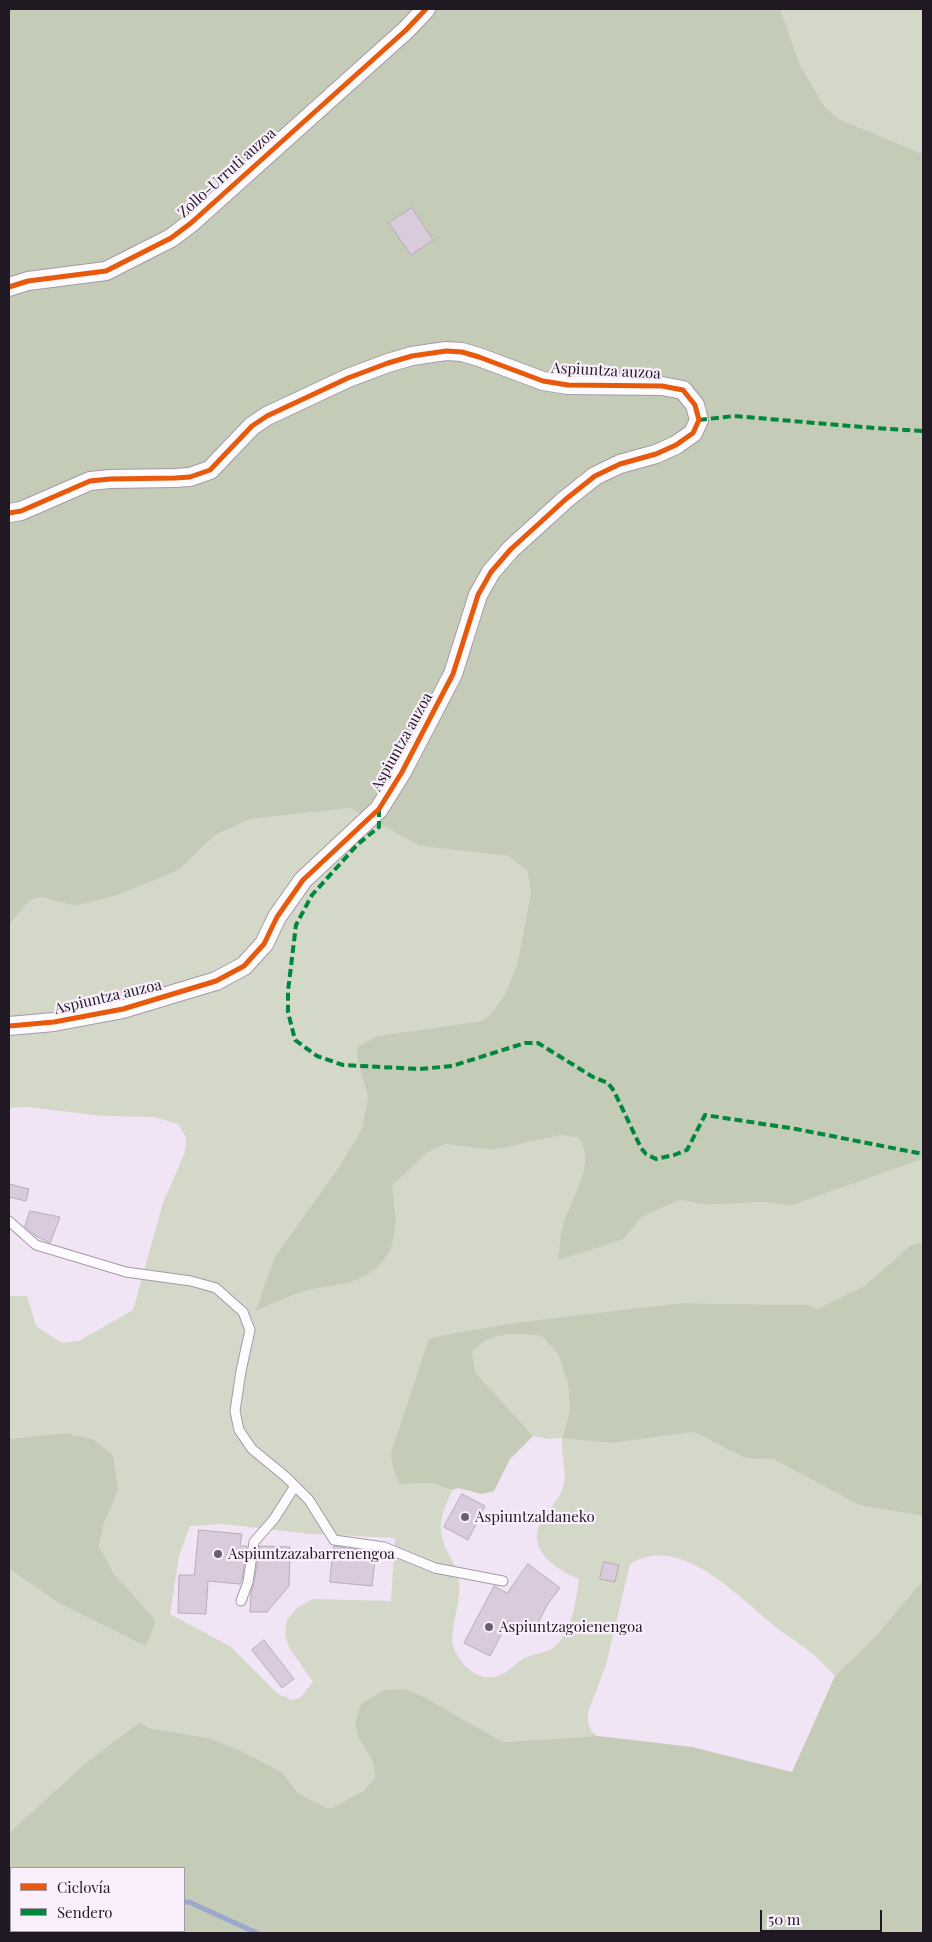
<!DOCTYPE html>
<html>
<head>
<meta charset="utf-8">
<style>
	body { margin:0 }
	#map { position:relative; width:932px; height:1942px; overflow:hidden; background:#f1e4f5; font-family:"Playfair Display",serif }
	canvas { display:block }
	.frame { position:absolute; inset:0; border:10px solid #201823; pointer-events:none }
	.legend { position:absolute; left:10px; top:1867px; width:175px; height:65px; box-sizing:border-box; background:#faf0fd; border:1px solid #a39aa6; margin:0; padding:6px 9px; list-style:none; font-size:15px; color:#201823 }
	.legend li { display:flex; align-items:center; gap:10px; height:25px }
	.legend b { width:25px; border:1px solid #a39aa6 }
	.scale { position:absolute; left:760px; top:1910px; width:122px; height:22px; box-sizing:border-box; border:2px solid #201823; border-top:0; padding-left:6px; font-size:15px; line-height:18px; white-space:nowrap; color:#201823; -webkit-text-stroke:4px #faf0fd; paint-order:stroke }
</style>
</head>
<body>
<div id="map">
<canvas width="932" height="1942"></canvas>
<div class="frame"></div>
<ul class="legend">
<li><b style="height:6px;background:#e8590c"></b>Ciclovía</li>
<li><b style="height:6px;background:#00873e"></b>Sendero</li>
</ul>
<div class="scale">50 m</div>
</div>
<script>
const g = document.querySelector('canvas').getContext('2d');
g.lineJoin = 'round';
function fill(path, color) {
  g.fillStyle = color;
  g.fill(path, 'evenodd');
}
function trace(path, color, width, dash) {
  g.strokeStyle = color;
  g.lineWidth = width;
  g.lineCap = dash ? 'butt' : 'round';
  g.setLineDash(dash || []);
  g.stroke(path);
}
function drawText(font, color, halo, rows, align = 'center') {
  g.font = font + ' "Playfair Display",serif';
  g.lineWidth = 4.5;
  g.setLineDash([]);
  g.textBaseline = 'middle';
  g.strokeStyle = halo;
  g.fillStyle = color;
  for (const [text, x, y, turn = 0] of rows) {
    g.save();
    g.translate(x, y);
    g.rotate((+turn || 0) * Math.PI / 180);
    g.textAlign = isNaN(turn) ? turn : align;
    if (halo) g.strokeText(text, 0, 0);
    g.fillText(text, 0, 0);
    g.restore();
  }
}
const green = new Path2D(`
	M783,9H923V154L839,119L825,107L801,67L781,12Z
	M350,808L420,846L508,856L527,870L531,892L517,965L504,996L491,1014L481,1021L377,1036L357,1059L368,1097L362,1128L341,1164L274,1258L257,1311L303,1292L356,1280L396,1211L392,1186L427,1153L445,1144L494,1150L561,1135L579,1138C595,1161 572,1202 563,1227L624,1239L642,1217L680,1200L707,1205L764,1202L790,1206L923,1159V1242L911,1245L864,1286L817,1309L806,1305L682,1303L429,1338L400,1484L432,1483L452,1490C441,1516 435,1528 449,1555C453,1563 458,1571 459,1580C462,1600 452,1621 452,1641C455,1660 477,1684 498,1676C508,1673 515,1664 523,1659C536,1652 551,1654 560,1641C573,1624 576,1600 579,1579C557,1570 527,1551 540,1523C546,1511 559,1501 563,1488C568,1472 560,1454 562,1438L550,1439L533,1436L475,1372L472,1351C497,1330 512,1334 542,1336L558,1354L568,1384L570,1409L562,1437L612,1443L694,1432L746,1457L773,1459L859,1505L923,1516V1580L874,1638L835,1676C828,1669 821,1661 814,1655C800,1643 784,1634 771,1623C736,1594 679,1533 630,1564L606,1665L588,1712V1723L591,1731L597,1736L503,1742L424,1697L358,1737L373,1761L375,1778L363,1791L330,1809L298,1793L282,1772L239,1750L209,1738L148,1728L81,1767L9,1833V1569L59,1603L146,1645L156,1621C140,1604 105,1569 100,1548C96,1534 113,1503 118,1490L93,1439L65,1433L9,1439V1296H27L36,1326L62,1343L79,1341L133,1310L163,1203L185,1152L186,1137L178,1124L154,1117L103,1116L28,1107L9,1108V925L30,900L42,897L74,906L179,870L214,836L250,819ZM223,1524L311,1534L395,1538L391,1601L313,1599L297,1608L287,1620L285,1636L290,1649L313,1682L300,1698L292,1700L278,1694L231,1647L170,1614L179,1556L190,1526Z`);
const forest = new Path2D(`
	M9,9H783L781,12L801,67L825,107L839,119L923,154V1159L790,1206L764,1202L707,1205L680,1200L642,1217L624,1239L558,1260C560,1249 560,1236 563,1225C571,1199 596,1164 579,1138L561,1135L494,1150L445,1144L427,1153L392,1186C399,1225 399,1263 356,1280C339,1286 320,1287 303,1292C287,1297 272,1305 256,1311L274,1258L341,1164L362,1128L368,1097L357,1059L358,1047L377,1036L481,1021L491,1014L504,996L517,965L531,892L527,870L508,856L420,846L350,808L250,819L214,836L179,870L117,895L74,906L42,897L30,900L9,925Z
	M923,1242V1516L859,1505L773,1459L746,1458L694,1432L612,1443L562,1438L570,1409L568,1384L558,1354L542,1336C513,1334 496,1330 472,1351L475,1372L533,1436L510,1459L494,1491L482,1494L458,1488L452,1490L432,1483L400,1484L393,1468L391,1453L429,1338L514,1323L682,1303L807,1305L817,1309L864,1286L911,1245Z
	M65,1433L93,1439L113,1456L118,1490L103,1526L99,1547L114,1574L156,1621L146,1646L59,1603L9,1569V1439Z
	M923,1580V1933H22L16,1931H184V1868H11V1929L9,1928V1833L81,1767L140,1722L148,1728L209,1738L239,1750L282,1772L298,1793L330,1809L363,1791L375,1778L373,1761L358,1737L355,1723L361,1704L385,1690L406,1689L424,1697L503,1742L598,1736L692,1747L792,1772L835,1676L874,1638Z`);
const stream = new Path2D(`
	M9,1892L11,1893
	M184,1902H189L257,1933`);
const building = new Path2D(`
	M412,208L433,240L411,255L389,223Z
	M9,1184L29,1189L26,1201L9,1197Z
	M30,1211L60,1217L50,1243L36,1236L25,1227Z
	M462,1494L485,1506L468,1540L444,1527Z
	M199,1530L242,1534L240,1546H247L242,1580L240,1584L208,1581L206,1614L178,1613L179,1575H194Z
	M260,1546L290,1547L289,1586L267,1612H250L251,1593L254,1583Z
	M334,1546L376,1552L372,1586L330,1582Z
	M604,1562L619,1565L615,1582L600,1579Z
	M528,1564L560,1588L547,1605L533,1633L509,1620L490,1656L464,1643L494,1586L507,1593Z
	M264,1640L294,1679L282,1688L252,1650Z`);
const lane = new Path2D(`
	M9,1221L36,1245L126,1272L191,1281L216,1288L243,1312L250,1330L241,1371L235,1411L239,1430L252,1449L286,1477L309,1500L334,1540L384,1547L435,1568L503,1581
	M241,1601L248,1582L254,1542L274,1519L295,1486`);
const street = new Path2D(`
	M9,287L28,281L106,271L171,238L191,223L406,30L426,9
	M9,513L21,511L90,481L110,479L175,478L190,477L210,470L252,426L267,416L348,378L388,363L412,356L446,351L462,352L479,357L543,381L568,385L662,386L683,390L695,405L699,420L693,433L676,445L656,454L620,464L595,476L566,499L511,549L491,572L478,595L453,674L402,772L379,809L303,880L277,917L264,944L244,966L216,981L123,1009L54,1022L9,1026`);
const quiet = new Path2D(`
	M699,420L734,416L874,428L923,431
	M379,809V827L358,844L312,895L296,925L288,991V1012L295,1040L317,1056L343,1065L420,1069L452,1066L525,1043H538L593,1077L608,1083L614,1091L641,1148L646,1154L656,1159L674,1155L687,1150L705,1115L796,1129L923,1154
	M9,1924L11,1925
	M27,1931L33,1933`);
const cycleway = new Path2D(`
	M9,287L28,281L106,271L171,238L191,223L406,30L426,9
	M9,513L21,511L90,481L110,479L175,478L190,477L210,470L252,426L267,416L348,378L388,363L412,356L446,351L462,352L479,357L543,381L568,385L662,386L683,390L695,405L699,420L693,433L676,445L656,454L620,464L595,476L566,499L511,549L491,572L478,595L453,674L402,772L379,809L303,880L277,917L264,944L244,966L216,981L123,1009L54,1022L9,1026`);
const markers = [
	[465,1517,5,"#695f6c"],
	[218,1554,5,"#695f6c"],
	[489,1627,5,"#695f6c"]
];
const streetNames = [
	["Zollo-Urruti auzoa",227,173,-42],
	["Aspiuntza auzoa",606,371,3],
	["Aspiuntza auzoa",402,742,-61],
	["Aspiuntza auzoa",108,997,-13]
];
const poiNames = [
	["Aspiuntzaldaneko",475,1517],
	["Aspiuntzazabarrenengoa",228,1554],
	["Aspiuntzagoienengoa",499,1627]
];
fill(green, '#d3d8c8');
fill(forest, '#c4cbb6');
trace(stream, '#9ca8cd', 5);
fill(building, '#d9cbdb');
trace(building, '#b7acb9', 1);
trace(lane, '#a49aa7', 11);
trace(street, '#a49aa7', 20);
trace(lane, '#fdfbfe', 9);
trace(street, '#fdfbfe', 18);
trace(quiet, '#00873e', 4, [8, 4]);
trace(cycleway, '#e8590c', 5);
for (const [x, y, r, color] of markers) {
  const dot = new Path2D();
  dot.arc(x, y, r, 0, 2 * Math.PI);
  g.fillStyle = color;
  g.fill(dot);
  trace(dot, '#faf0fd', 2);
}
drawText('15px', '#201823', '#faf0fd', streetNames);
drawText('15px', '#201823', '#faf0fd', poiNames, 'left');
</script>
</body>
</html>
